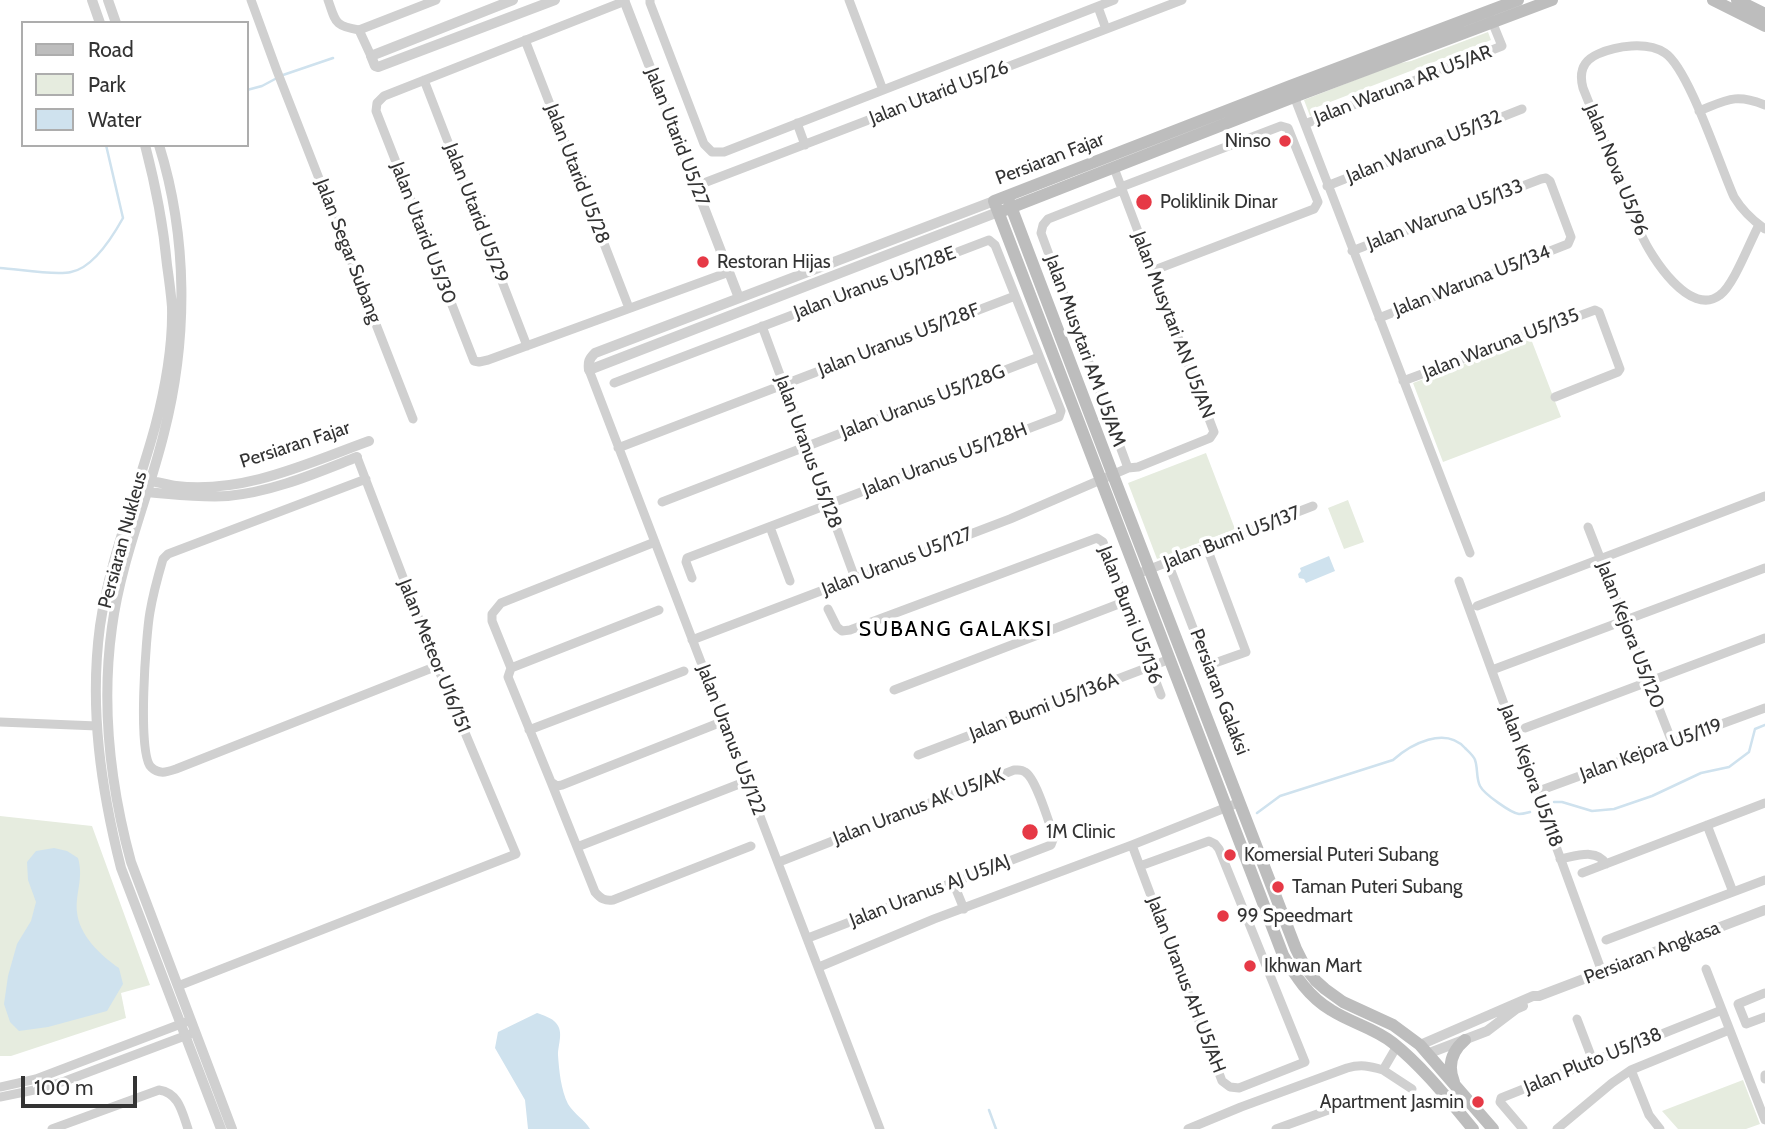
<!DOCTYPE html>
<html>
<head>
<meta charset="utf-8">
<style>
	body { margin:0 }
	#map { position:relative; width:1765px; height:1129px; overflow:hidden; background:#fff; font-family:Cabin,sans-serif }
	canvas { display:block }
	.legend { position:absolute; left:21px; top:21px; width:228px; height:126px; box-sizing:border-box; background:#fff; border:2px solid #adadad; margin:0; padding:9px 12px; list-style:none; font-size:21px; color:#333 }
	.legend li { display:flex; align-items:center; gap:14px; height:35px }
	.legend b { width:35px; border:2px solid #adadad }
	.scale { position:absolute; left:21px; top:1076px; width:116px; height:32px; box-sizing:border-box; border:4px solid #333; border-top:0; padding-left:9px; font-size:21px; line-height:24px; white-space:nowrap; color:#333; -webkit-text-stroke:5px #fff; paint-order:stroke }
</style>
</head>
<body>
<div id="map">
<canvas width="1765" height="1129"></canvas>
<ul class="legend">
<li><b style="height:9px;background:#bdbdbd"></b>Road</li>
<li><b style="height:19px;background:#e6ecdf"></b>Park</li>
<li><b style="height:19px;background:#cfe2ee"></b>Water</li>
</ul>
<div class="scale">100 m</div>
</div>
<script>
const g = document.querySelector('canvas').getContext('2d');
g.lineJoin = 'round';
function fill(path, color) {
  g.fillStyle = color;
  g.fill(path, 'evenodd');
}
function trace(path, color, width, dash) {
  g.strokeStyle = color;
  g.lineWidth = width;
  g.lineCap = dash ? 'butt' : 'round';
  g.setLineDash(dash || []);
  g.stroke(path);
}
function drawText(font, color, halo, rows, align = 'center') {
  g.font = font + ' Cabin,sans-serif';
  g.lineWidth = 7;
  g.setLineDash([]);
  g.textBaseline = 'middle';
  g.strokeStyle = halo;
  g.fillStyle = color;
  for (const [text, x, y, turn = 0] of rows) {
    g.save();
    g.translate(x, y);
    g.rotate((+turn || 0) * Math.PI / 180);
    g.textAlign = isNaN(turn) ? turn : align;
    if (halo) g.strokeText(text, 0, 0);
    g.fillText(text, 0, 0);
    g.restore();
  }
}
const green = new Path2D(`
	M1488,32L1491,40L1312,109L1313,115L1310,116L1304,100L1396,64L1411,61Z
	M1531,339L1561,417L1443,462L1413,383Z
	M1206,453L1235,529L1157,559L1128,483Z
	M1348,500L1364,542L1344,549L1328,508Z
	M0,816L92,826L150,985L121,993L126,1018L11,1056H0Z
	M1743,1080L1760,1124L1746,1129H1678L1662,1111Z`);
const water = new Path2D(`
	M1329,556L1335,571L1306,583L1304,579L1299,578L1298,574L1301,571L1300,568Z
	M54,848L67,851L78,858C84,879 75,893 77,912C79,935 101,956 119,968L123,984L107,1011L48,1027L19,1031L10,1022L4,1004L8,976L17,944L31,921L36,902L28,880L27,862L36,851Z
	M537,1013C543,1015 552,1018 556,1023C564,1032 558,1044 558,1055C559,1070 561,1090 568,1104C574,1114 585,1120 590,1129H528L525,1100L495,1048L498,1032Z`);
const stream = new Path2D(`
	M283,75L333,58
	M247,90L262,86L277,78
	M0,268C18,269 55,276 71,272C93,268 113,236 123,218L106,145
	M1554,802H1562L1592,811L1614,809L1652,796L1701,773L1729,767L1749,752L1755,729L1765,725
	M1257,813L1280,796L1393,760C1411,744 1445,726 1465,748C1468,751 1474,756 1475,760C1478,768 1476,778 1480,786C1484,794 1511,813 1519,814C1523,814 1526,813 1530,812
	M989,1110L996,1129`);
const minor = new Path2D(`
	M251,0L277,71L413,419
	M328,0C336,22 334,26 359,30
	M650,0V3L704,144L712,152H724L1114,0
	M849,0L883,90
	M625,1L384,96L377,103L376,111L474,361L479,362L488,360L729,272
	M1098,7L1106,29
	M525,40L629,308
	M371,56L359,30L436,0
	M424,80L527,346
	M1292,91L1470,553
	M1699,111C1727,100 1735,93 1765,105
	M797,123L805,145
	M1305,124L1502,46L1491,19
	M1114,168L1214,432L1210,438L1138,467L1128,468
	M696,186L1182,0
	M1327,186L1522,109
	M1121,187L1281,126L1288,128L1318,202L1314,209L1152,271
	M1759,225C1750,241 1734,285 1720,295C1690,318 1651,257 1641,234C1630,211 1622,187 1613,163C1603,138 1593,113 1583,88C1579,73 1582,61 1598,54C1616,46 1647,41 1665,53C1689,69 1720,166 1734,197C1742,210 1752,220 1765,229
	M1352,251L1541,179L1546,178L1550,181L1571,237L1568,244L1379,318
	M762,326L855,578
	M589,370L880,1129
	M1403,381L1595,310L1599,312L1620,369L1618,372L1555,397
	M614,383L989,240L995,245L1061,411L1059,417L687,558L686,562L692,578
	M618,448L1015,296
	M366,479L168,554L163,559C158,576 153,594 150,612C146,634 137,754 151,767C159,775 167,772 176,769L437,666
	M662,502L1039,357
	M770,527L790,581
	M1588,527L1672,742
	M655,542L501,603L492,614V621L511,668L508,677L551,782L557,786L562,785L724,721
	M1168,563L1207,664H1212L1246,652L1207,548
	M1137,574L1313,506
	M1459,581L1602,972
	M1477,606L1765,496
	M828,609L837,627L842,631L850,630L1097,538L1103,542L1161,695
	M692,640L1010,519L1128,468L1041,233L1043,225L1048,219L1122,190
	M511,668L659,610
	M1492,670L1765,568
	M894,690L1124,602
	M0,722L97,726
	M1525,728L1765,638
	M529,730L684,671
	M918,755L1170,659
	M551,782L595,892C601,899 605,901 613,900L751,846
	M1536,792L1765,708
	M1707,825L1733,892
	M1132,845C1161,924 1192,1002 1222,1081L1230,1087L1239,1088L1305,1062L1219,849L1215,844L1209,841L1140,866
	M577,847L747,781
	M1560,859C1576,856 1597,848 1606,864
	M779,862L1014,770C1019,770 1021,769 1025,772C1036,778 1049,823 1054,837L1051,845L808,938
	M1582,873L1765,803
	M953,882L964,909
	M1606,940L1765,880
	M819,967L934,919L1132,845L1240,802
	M1706,969L1765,1120
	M178,986L516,854L437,666L357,457
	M1765,993L1738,1004L1746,1024L1765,1017
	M1577,1019L1593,1061
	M1383,1070L1412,1089
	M1631,1070L1649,1115L1660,1129
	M1765,1075V1079
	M0,1087L36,1079L186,1022
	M0,1097L39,1089L65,1081L190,1034
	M52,1129L159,1090C179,1093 182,1112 188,1129
	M1188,1129L1241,1107L1347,1068C1361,1064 1369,1066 1383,1070L1397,1046
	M1276,1129L1356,1100
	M1523,1129L1500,1102L1501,1098L1722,1010
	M1557,1129L1612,1083L1631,1070L1729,1030`);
const tertiary = new Path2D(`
	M92,0L100,23
	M108,0L116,23
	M513,0L371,56L375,66L378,67L555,0
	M624,0L739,298
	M145,145C156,187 163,222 167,265C169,279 171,293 172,307C173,347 165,389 155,427C137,493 110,558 100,626C89,708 101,789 121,868L221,1129
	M159,145C188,238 188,339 164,433C148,498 121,560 112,627C101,706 110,785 131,862L232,1129
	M994,201L595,353C589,359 588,362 589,370L998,212
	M150,481C159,482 168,485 176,486C244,494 308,463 369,441
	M146,492C173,494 201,498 228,496C273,492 316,473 357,457
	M1420,1045L1533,996H1539L1765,910
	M1427,1054L1487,1031L1516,1009L1523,1006`);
const secondary = new Path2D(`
	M1713,0L1765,26
	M1737,0L1765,14
	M1007,196L1113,475L1296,949L1305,967L1316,981L1325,989L1343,1002L1393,1025L1420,1045L1493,1129
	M1005,210L1294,97L1552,0
	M1454,1082C1447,1065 1452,1051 1465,1040
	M1473,1129C1448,1099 1423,1067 1393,1043C1375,1028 1351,1023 1331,1010C1309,997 1296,977 1283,955L994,201L1290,86L1518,0`);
const markers = [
	[1285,141,7,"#e63946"],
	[1144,202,9,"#e63946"],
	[703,262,7,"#e63946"],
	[1030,832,9,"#e63946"],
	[1230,855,7,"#e63946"],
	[1278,887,7,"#e63946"],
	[1223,916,7,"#e63946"],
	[1250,966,7,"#e63946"],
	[1478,1102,7,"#e63946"]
];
const streetNames = [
	["Jalan Waruna AR U5/AR",1403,85,-21],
	["Jalan Utarid U5/26",939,93,-21],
	["Jalan Utarid U5/27",677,137,69],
	["Jalan Waruna U5/132",1424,147,-22],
	["Persiaran Fajar",1050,159,-21],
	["Jalan Nova U5/96",1616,170,68],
	["Jalan Utarid U5/28",577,174,69],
	["Jalan Utarid U5/29",476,213,69],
	["Jalan Waruna U5/133",1445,215,-21],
	["Jalan Utarid U5/30",423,233,69],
	["Jalan Segar Subang",348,251,69],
	["Jalan Waruna U5/134",1472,281,-21],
	["Jalan Uranus U5/128E",875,283,-21],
	["Jalan Musytari AN U5/AN",1173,325,69],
	["Jalan Uranus U5/128F",899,340,-21],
	["Jalan Waruna U5/135",1501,344,-21],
	["Jalan Musytari AM U5/AM",1085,351,70],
	["Jalan Uranus U5/128G",923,402,-21],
	["Persiaran Fajar",295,445,-18],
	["Jalan Uranus U5/128",808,452,70],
	["Jalan Uranus U5/128H",945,460,-21],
	["Jalan Bumi U5/137",1232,538,-21],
	["Persiaran Nukleus",123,540,-75],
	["Jalan Uranus U5/127",897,562,-21],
	["Jalan Bumi U5/136",1130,615,69],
	["Jalan Kejora U5/120",1630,635,69],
	["Jalan Meteor U16/151",434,656,68],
	["Persiaran Galaksi",1219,692,69],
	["Jalan Bumi U5/136A",1044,707,-21],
	["Jalan Uranus U5/122",731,740,69],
	["Jalan Kejora U5/119",1651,750,-20],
	["Jalan Kejora U5/118",1531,776,70],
	["Jalan Uranus AK U5/AK",919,807,-21],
	["Jalan Uranus AJ U5/AJ",930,891,-21],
	["Persiaran Angkasa",1652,953,-21],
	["Jalan Uranus AH U5/AH",1186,985,69],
	["Jalan Pluto U5/138",1593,1061,-22]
];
const poiNames = [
	["Ninso",1271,141,"right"],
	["Poliklinik Dinar",1160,202],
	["Restoran Hijas",717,262],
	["1M Clinic",1046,832],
	["Komersial Puteri Subang",1244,855],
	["Taman Puteri Subang",1292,887],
	["99 Speedmart",1237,916],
	["Ikhwan Mart",1264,966],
	["Apartment Jasmin",1464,1102,"right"]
];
const neighbourhoodNames = [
	["SUBANG GALAKSI",956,630]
];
fill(green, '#e6ecdf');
fill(water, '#cfe2ee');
trace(stream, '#cfe2ee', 2.5);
trace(minor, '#d0d0d0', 9);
trace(tertiary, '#d0d0d0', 10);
trace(secondary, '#bdbdbd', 12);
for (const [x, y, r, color] of markers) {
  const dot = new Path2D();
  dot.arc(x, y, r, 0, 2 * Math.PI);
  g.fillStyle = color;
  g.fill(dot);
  trace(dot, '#fff', 2.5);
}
drawText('19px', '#333', '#fff', streetNames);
drawText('19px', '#333', '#fff', poiNames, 'left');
g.letterSpacing = '2px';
drawText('21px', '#000', '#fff', neighbourhoodNames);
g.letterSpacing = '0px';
</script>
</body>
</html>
